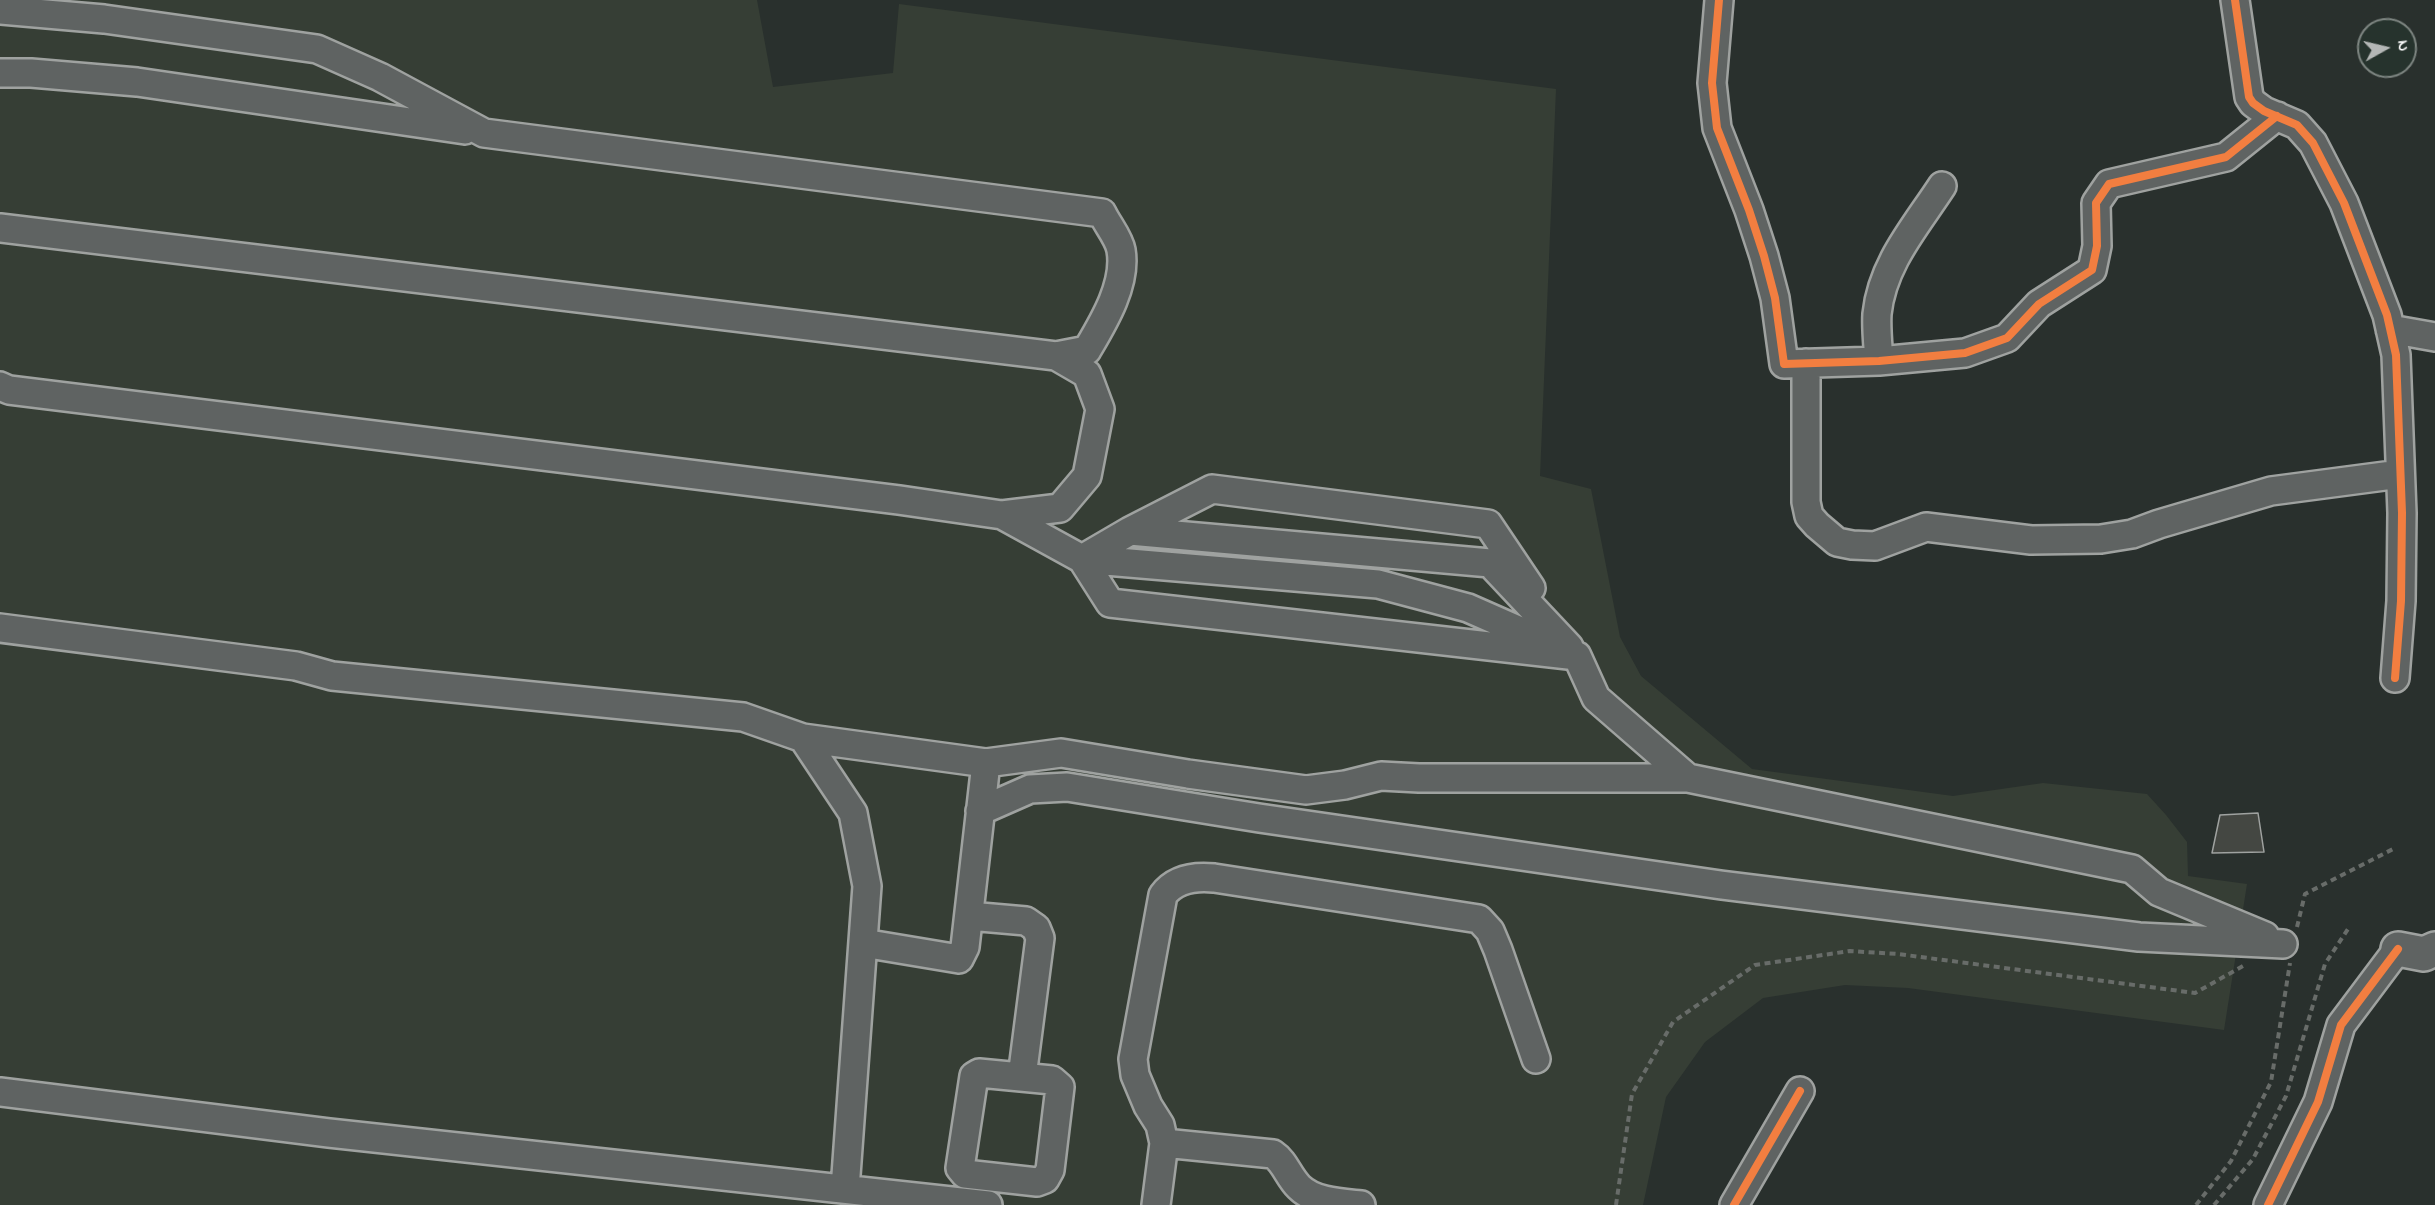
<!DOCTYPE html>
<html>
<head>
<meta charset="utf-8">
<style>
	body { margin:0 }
	#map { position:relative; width:2435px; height:1205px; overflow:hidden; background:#29302d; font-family:"Indie Flower",sans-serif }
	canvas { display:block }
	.north { position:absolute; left:2357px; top:18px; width:60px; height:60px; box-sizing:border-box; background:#26332d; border:2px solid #7d8581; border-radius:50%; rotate:82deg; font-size:16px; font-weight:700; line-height:24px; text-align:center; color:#fff }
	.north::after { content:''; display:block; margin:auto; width:21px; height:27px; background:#b4b7b6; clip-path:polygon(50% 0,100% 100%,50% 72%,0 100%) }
</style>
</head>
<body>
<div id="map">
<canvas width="2435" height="1205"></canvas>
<div class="north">N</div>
</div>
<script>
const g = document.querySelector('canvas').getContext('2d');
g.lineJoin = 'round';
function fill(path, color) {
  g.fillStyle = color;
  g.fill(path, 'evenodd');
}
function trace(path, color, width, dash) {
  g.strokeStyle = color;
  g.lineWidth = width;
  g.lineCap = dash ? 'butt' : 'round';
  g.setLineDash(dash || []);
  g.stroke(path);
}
const built = new Path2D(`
	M0,0H757L773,87L893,73L899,4L1556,89L1540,476L1591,489L1620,637L1641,676L1752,769L1953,796L2043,783L2147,794L2166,815L2187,842L2188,876L2247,884L2224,1030L1908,988L1845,985L1763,998L1705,1042L1666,1097L1643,1205H0Z`);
const building = new Path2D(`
	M2258,813L2264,852L2212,853L2220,815Z`);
const path = new Path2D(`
	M2297,927L2305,894L2395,848
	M1616,1205L1632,1094L1673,1022L1755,965L1850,951L1898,954L2195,993L2243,966
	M2196,1205L2231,1161L2271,1082L2290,963
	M2214,1205L2253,1159L2286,1096L2325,964L2348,929`);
const minor = new Path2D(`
	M1719,0L1712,83L1717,128L1749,210L1764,256L1775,298L1784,364L1879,361L1965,353L2007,338L2039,304L2092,270L2097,246L2096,203L2109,184L2226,157L2277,116
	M2235,0L2249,97L2253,103L2264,111L2297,125L2313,143L2344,203L2387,315L2396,355L2402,513L2401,601L2395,678
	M0,10L104,19L317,49L380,77L484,133L1102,213C1107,224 1119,238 1121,250C1127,284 1103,323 1087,350L1056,356L0,228
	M0,73H31L137,82L465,130
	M2390,329L2435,337
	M1879,361C1878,345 1876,329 1877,314C1882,264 1916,226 1942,186
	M1806,363V502L1809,516L1817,525L1837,542L1852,545L1875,546L1926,527L2031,540L2101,539L2132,534L2159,524L2271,491L2400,474
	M0,386L9,390L899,500L1002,515L1082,559L1378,584L1468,608L1577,656
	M1002,515L1060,508L1087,476L1100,409L1087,374L1056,356
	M1130,531L1212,489L1488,524L1531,588
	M1082,559L1110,603L1577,656L1596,698L1688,778L2132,869L2159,892L2265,936
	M1082,559L1130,531L1490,563L1569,647
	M0,628L296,666L332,676L743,717L803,738L853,813L867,886L845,1189
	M803,738L986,763L1061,753L1188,774L1306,790L1345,785L1381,776L1419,778H1688
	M980,811L1030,789L1067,787L1259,818L1721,885L2139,937L2283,944
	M969,916L1026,921L1036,928L1040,938L1022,1077
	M863,943L959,959L965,947L986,763
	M979,1073L1052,1080L1060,1087L1050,1170L1045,1179L1037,1182L965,1174L960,1168L974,1076Z
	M0,1092L329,1133L988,1205
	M1164,1143L1273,1154C1285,1162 1288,1176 1299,1187C1314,1202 1341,1203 1361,1205
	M1156,1205L1164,1143L1160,1125L1148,1106L1135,1075L1133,1059L1163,895C1175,879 1194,876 1214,878L1479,919L1490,931L1498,950L1536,1059
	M1734,1205L1800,1091
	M2268,1205L2318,1102L2341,1025L2398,949`);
const highway = new Path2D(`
	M2398,949L2424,954L2435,949`);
const cycleway = new Path2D(`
	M1719,0L1712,83L1717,128L1749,210L1764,256L1775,298L1784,364L1879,361L1965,353L2007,338L2039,304L2092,270L2097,246L2096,203L2109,184L2226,157L2277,116
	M2235,0L2249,97L2253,103L2264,111L2297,125L2313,143L2344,203L2387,315L2396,355L2402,513L2401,601L2395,678
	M1734,1205L1800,1091
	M2268,1205L2318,1102L2341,1025L2398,949`);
fill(built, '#363e35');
fill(building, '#444742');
trace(building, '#9fa2a0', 1.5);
trace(minor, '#9fa2a0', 32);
trace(highway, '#9fa2a0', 38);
trace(path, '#686c69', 4, [6, 4.5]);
trace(minor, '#5f6362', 27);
trace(highway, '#5f6362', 33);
trace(cycleway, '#f27e40', 8);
</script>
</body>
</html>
